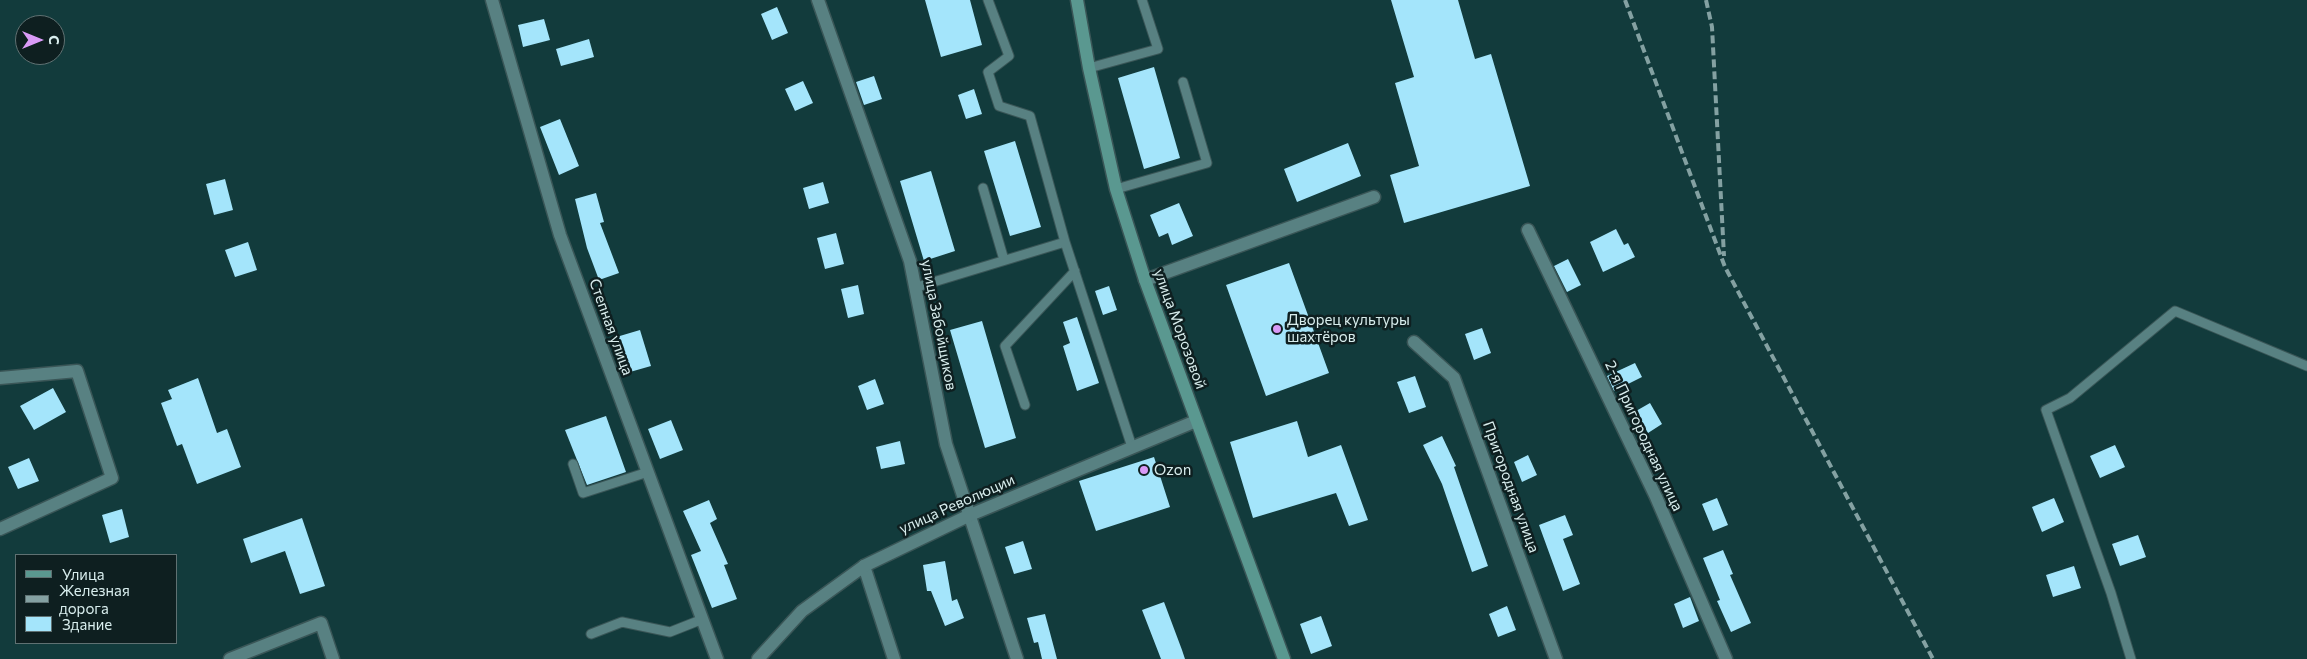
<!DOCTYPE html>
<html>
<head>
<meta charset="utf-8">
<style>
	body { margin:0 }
	#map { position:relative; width:2307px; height:659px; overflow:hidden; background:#123b3c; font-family:Commissioner,sans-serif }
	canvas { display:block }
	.legend { position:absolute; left:15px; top:554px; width:162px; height:90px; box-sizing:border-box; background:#0e1f20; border:1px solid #5f7172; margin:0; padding:6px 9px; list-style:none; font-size:15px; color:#d8eded }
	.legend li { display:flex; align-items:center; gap:10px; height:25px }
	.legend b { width:25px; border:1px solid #5f7172 }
	.north { position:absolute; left:15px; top:15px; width:50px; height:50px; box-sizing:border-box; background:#0e1f20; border:1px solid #5f7172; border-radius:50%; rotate:90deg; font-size:14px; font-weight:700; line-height:20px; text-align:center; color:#d8eded }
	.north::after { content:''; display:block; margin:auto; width:18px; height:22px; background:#d99af7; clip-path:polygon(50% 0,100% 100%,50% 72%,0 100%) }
</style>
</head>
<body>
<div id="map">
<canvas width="2307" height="659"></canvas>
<ul class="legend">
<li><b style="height:6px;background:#5a9890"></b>Улица</li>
<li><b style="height:6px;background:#84a1a2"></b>Железная дорога</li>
<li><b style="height:14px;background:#a4e5fb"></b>Здание</li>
</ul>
<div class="north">С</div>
</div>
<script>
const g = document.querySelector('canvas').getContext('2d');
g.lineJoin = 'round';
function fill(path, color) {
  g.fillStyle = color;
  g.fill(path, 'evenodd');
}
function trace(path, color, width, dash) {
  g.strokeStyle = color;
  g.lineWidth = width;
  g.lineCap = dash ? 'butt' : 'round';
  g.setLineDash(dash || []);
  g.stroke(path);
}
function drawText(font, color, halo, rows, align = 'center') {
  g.font = font + ' Commissioner,sans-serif';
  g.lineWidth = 5;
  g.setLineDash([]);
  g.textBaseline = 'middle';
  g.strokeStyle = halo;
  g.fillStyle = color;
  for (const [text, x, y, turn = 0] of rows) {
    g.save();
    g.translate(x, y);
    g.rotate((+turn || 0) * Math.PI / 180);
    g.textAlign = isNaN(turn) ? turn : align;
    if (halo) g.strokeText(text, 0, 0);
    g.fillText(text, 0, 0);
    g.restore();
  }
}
const building = new Path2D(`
	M925,0H970L982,45L941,57Z
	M1391,0H1458L1475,59L1491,54L1530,186L1404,223L1390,175L1419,166L1395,83L1414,77Z
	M777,7L788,33L772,40L761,14Z
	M544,19L550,40L523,47L518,25Z
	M589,39L594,57L561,66L556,49Z
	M1154,67L1180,158L1144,169L1118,78Z
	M874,76L882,99L864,105L856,82Z
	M803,81L813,103L795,111L785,89Z
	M974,89L982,114L966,119L958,95Z
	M560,119L579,166L559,175L540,127Z
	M1015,141L1041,227L1010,236L984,151Z
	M1348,143L1361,176L1297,202L1284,169Z
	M931,171L955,251L924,261L900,181Z
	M225,179L233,210L214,215L206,184Z
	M823,182L829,203L809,209L803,188Z
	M596,193L604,222L600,223L619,273L599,280L587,248L575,199Z
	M1179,203L1193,236L1172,245L1168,233L1159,237L1150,215Z
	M1616,229L1624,245L1628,243L1635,257L1603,272L1590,242Z
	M836,233L844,264L825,269L817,238Z
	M248,242L257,270L235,277L225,250Z
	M1568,259L1581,285L1567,292L1554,266Z
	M1289,263L1329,373L1266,396L1226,285Z
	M858,285L864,314L848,318L841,289Z
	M1109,286L1117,310L1103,315L1095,291Z
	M1077,317L1099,383L1077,391L1063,346L1070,343L1063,322Z
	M982,321L1016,438L985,448L950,330Z
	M1482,328L1491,353L1474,360L1465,334Z
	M640,330L651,366L623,374L613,338Z
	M1635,363L1642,377L1614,391L1607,376Z
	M1415,376L1426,407L1409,413L1397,382Z
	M198,378L217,433L227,429L241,467L197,484L182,444L177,446L161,403L172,399L168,390Z
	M875,379L884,404L867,410L858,386Z
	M53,388L66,412L34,430L20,406Z
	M1650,403L1662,424L1648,433L1636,411Z
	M606,416L626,472L587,485L565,430Z
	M671,420L683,450L660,459L648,429Z
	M1297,421L1308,457L1341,445L1368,520L1349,526L1336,493L1253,518L1230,442Z
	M1442,436L1456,466L1454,467L1488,566L1472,572L1442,484L1423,445Z
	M900,441L905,464L881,469L876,447Z
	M2115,445L2125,467L2100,478L2090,456Z
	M1528,455L1537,475L1522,482L1514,462Z
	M1154,457L1170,507L1096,531L1079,481Z
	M29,458L39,481L18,489L8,467Z
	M1717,498L1728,525L1713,531L1702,504Z
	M2054,498L2064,522L2042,532L2032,507Z
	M709,500L717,519L710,523L728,564L724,565L737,599L712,608L691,555L701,551L683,511Z
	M122,509L129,537L110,543L102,515Z
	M1565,515L1573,535L1563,539L1580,584L1563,591L1539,525Z
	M302,518L325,586L300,594L285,551L251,563L243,539Z
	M2138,535L2146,557L2120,566L2112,544Z
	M1023,541L1032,569L1014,574L1005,547Z
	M1723,550L1733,574L1730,575L1751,623L1731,632L1717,601L1720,600L1703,558Z
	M945,561L952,601L957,599L964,618L945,626L931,591H927L923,565Z
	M2074,566L2081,588L2053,597L2046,575Z
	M1690,597L1699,621L1683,628L1674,604Z
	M1164,602L1182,650L1185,659H1161L1142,610Z
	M1507,606L1516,630L1498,637L1489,614Z
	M1045,614L1057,659H1042L1038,642L1034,643L1027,618Z
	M1321,616L1332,646L1311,654L1300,624Z`);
const service = new Path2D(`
	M988,0L1009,56L988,72L999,106L1030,116L1065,242
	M1089,68L1158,49L1142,0
	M983,188L1004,260
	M1116,189L1207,163L1183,82
	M917,287L1065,242L1132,447
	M1025,405L1005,346L1075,271
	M573,464L583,493L648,472
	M591,634L622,622L670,632L703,619
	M2131,659L2111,593L2046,410L2070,398L2175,311L2307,366`);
const minor = new Path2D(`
	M492,0L560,235L717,659
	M818,0L910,261L946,444L1017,659
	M1528,230L1656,497L1726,659
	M1145,280L1374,197
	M1414,342L1454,378L1556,659
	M0,378L77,371L112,478L0,529
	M864,566L894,659
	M230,659L321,623L333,659`);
const tertiary = new Path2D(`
	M758,659L802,611L864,566L970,515L1196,421`);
const secondary = new Path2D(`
	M1077,0L1089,68L1116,189L1145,280L1284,659`);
const rail = new Path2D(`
	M1625,0L1725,267L1933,659
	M1706,0L1712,27L1724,256`);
const markers = [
	[1277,329,5,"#d99af7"],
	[1144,470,5,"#d99af7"]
];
const poiNames = [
	["Дворец культуры",1287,320],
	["шахтёров",1287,337],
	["Ozon",1154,470]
];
const streetNames = [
	["улица Забойщиков",939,325,79],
	["Степная улица",611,327,70],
	["улица Морозовой",1180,329,70],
	["2-я Пригородная улица",1644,436,65],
	["Пригородная улица",1511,487,70],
	["улица Революции",957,504,-24]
];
fill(building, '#a4e5fb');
trace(service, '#3a5657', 11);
trace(minor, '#3a5657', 15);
trace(tertiary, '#3a5657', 15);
trace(secondary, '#3a5657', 15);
trace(service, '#588182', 9);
trace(minor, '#588182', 12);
trace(tertiary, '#588182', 12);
trace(secondary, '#5a9890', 12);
trace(rail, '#84a1a2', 4, [8, 4]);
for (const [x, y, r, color] of markers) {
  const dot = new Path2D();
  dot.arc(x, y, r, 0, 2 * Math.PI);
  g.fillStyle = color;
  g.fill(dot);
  trace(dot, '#0e1f20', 2);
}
drawText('15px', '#d8eded', '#0e1f20', poiNames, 'left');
drawText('15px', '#d8eded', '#0e1f20', streetNames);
</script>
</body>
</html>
